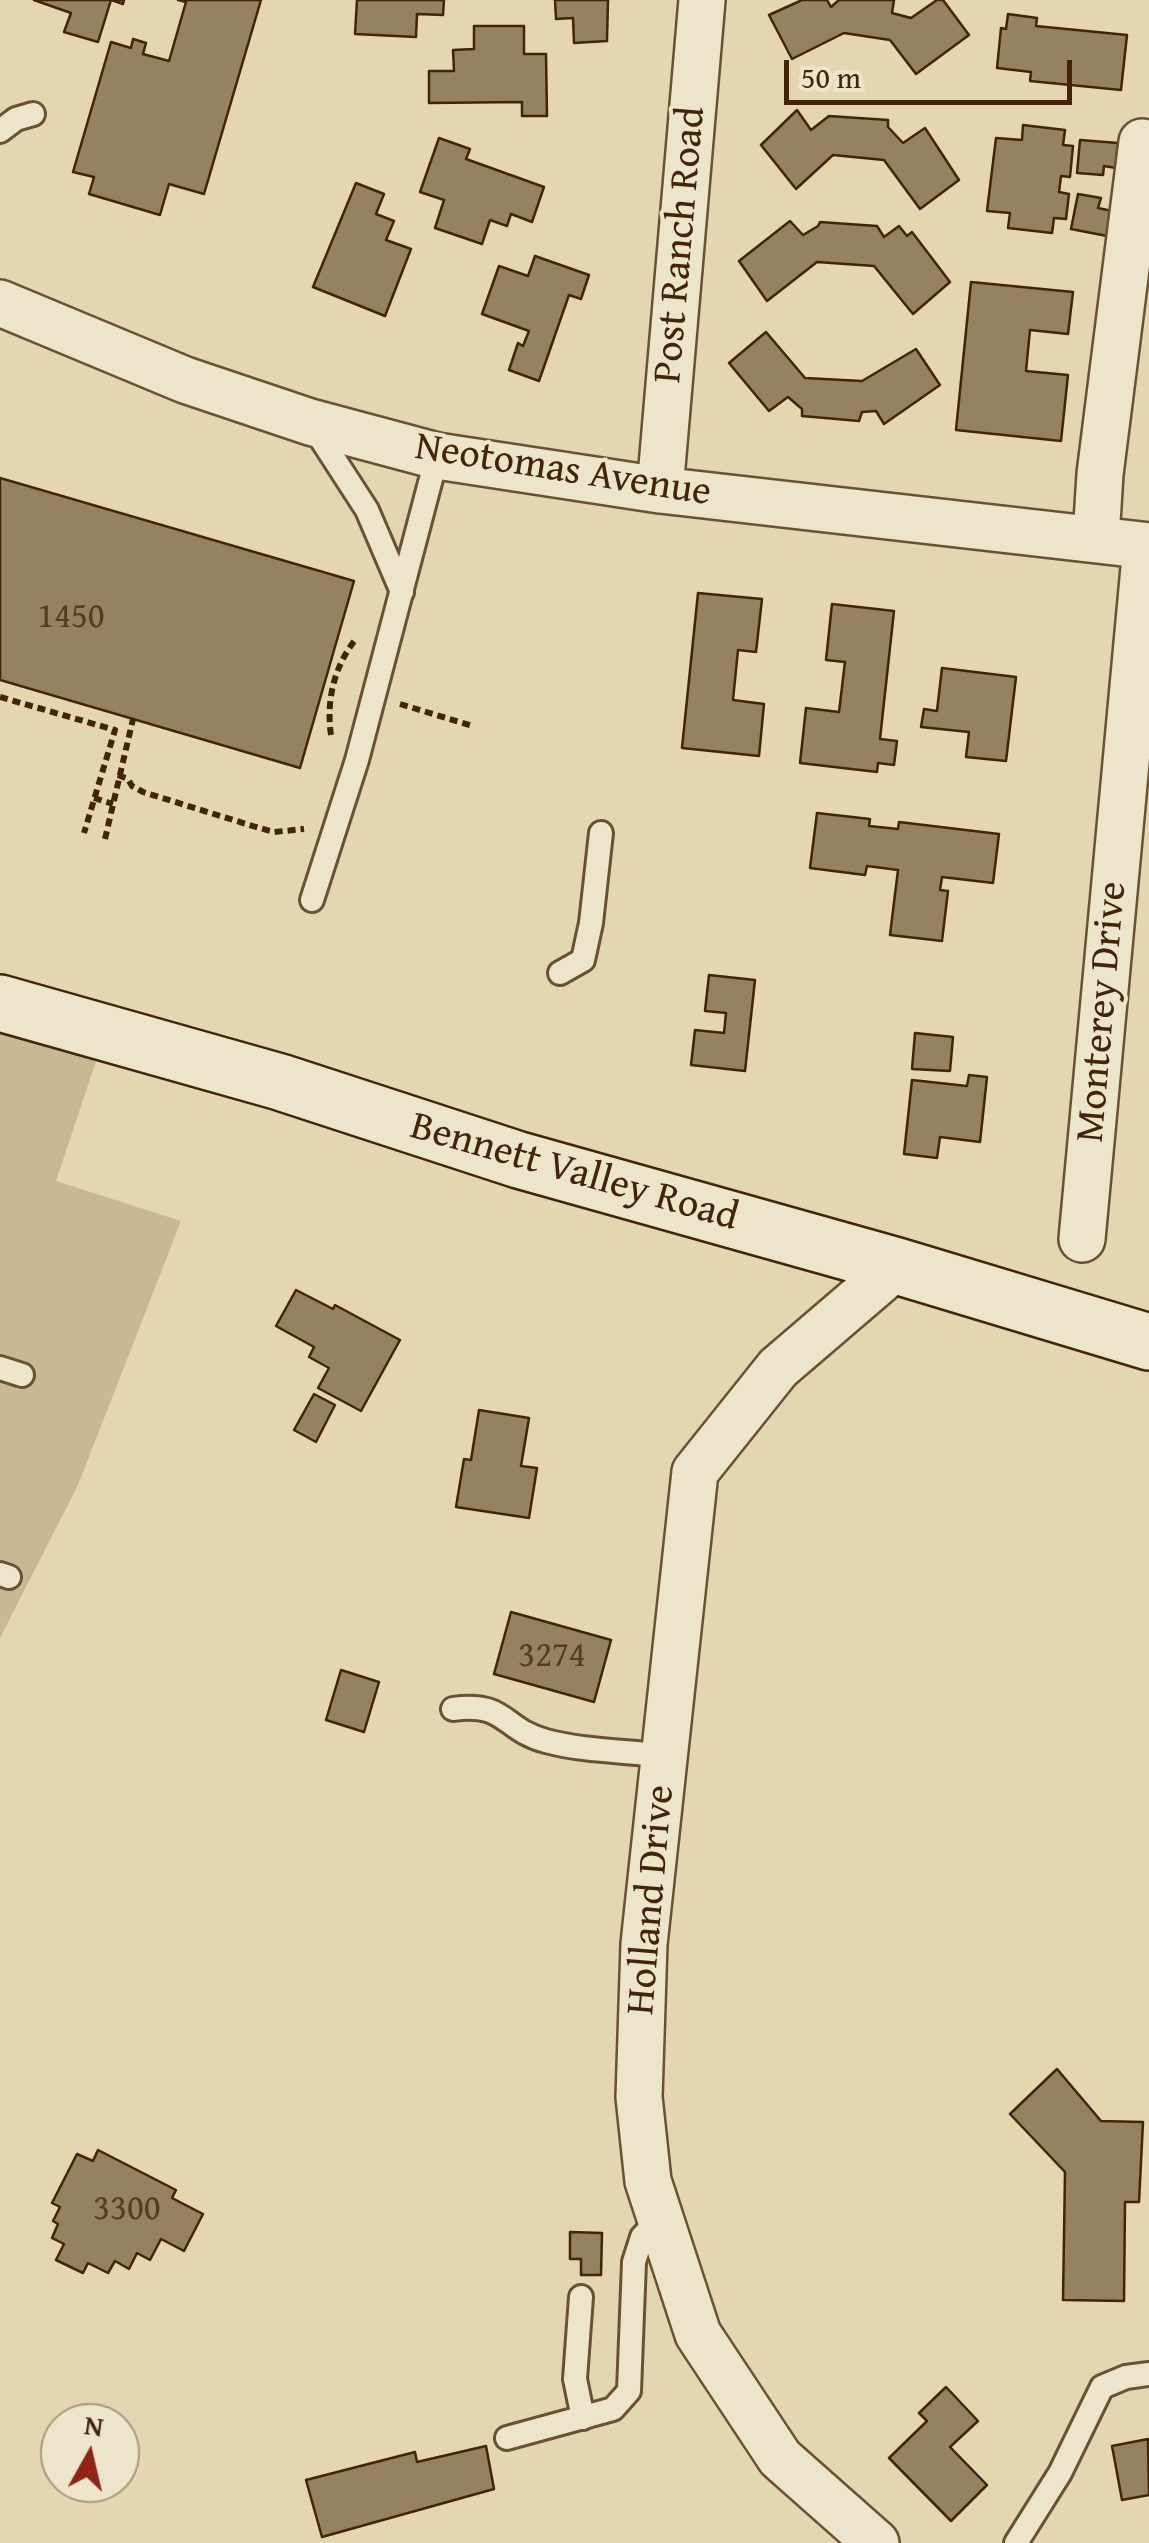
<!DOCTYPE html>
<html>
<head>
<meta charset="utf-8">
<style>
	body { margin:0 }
	#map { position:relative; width:1149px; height:2543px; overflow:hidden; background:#e4d6b0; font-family:"Gentium Book Plus",serif }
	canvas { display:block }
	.north { position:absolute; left:40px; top:2403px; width:100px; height:100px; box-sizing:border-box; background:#ede4cc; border:2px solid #a9987e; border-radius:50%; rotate:8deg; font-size:28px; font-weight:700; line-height:40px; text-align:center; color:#422509 }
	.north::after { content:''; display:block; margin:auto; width:35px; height:45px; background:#8f2418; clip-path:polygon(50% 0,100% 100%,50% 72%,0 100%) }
	.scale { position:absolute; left:784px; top:60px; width:288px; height:45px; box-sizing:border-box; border:5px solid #422509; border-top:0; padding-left:12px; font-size:30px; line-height:35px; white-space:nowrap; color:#422509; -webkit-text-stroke:8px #ede4cc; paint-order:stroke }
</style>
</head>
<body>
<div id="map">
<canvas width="1149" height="2543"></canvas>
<div class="north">N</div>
<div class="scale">50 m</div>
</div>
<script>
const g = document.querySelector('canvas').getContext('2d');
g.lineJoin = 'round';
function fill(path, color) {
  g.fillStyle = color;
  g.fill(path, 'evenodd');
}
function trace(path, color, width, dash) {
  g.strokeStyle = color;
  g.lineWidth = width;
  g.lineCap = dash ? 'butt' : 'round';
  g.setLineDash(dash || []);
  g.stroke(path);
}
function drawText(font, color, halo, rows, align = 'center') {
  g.font = font + ' "Gentium Book Plus",serif';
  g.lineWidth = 8;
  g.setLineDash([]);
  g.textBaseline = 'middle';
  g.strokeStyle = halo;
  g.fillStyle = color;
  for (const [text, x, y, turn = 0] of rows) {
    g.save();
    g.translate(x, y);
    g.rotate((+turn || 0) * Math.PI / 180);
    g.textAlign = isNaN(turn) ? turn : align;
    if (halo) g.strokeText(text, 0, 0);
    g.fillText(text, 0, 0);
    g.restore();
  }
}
const green = new Path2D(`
	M0,1025L98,1055L56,1181L181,1221L78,1485L0,1638Z`);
const building = new Path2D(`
	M34,0H124L123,4L111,0L98,42L64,32L71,13Z
	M178,0H261L204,194L169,184L160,215L89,194L94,177L73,172L111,42L131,48L133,39L146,43L143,54L169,61L186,2Z
	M357,0H444L443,15L417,14L416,37L355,34Z
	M555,0H608L607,41L574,43L573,18L556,19Z
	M802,0H827L831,7L839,0H894L892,13L911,18L937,0H943L969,35L916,74L890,40L844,33L792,59L769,15Z
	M1008,14L1037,18L1036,26L1127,35L1121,90L1030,81L1031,72L997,68L1001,28L1006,29Z
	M474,26H524V54H546L547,116H522V102L429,103V71H454L453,50L474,49Z
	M797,110L811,130L829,116L888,120V127L903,143L925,128L959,180L920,209L884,160L833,155L796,189L761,145Z
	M1023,125L1065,130L1063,145L1073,146L1070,177L1061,176L1059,192L1069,194L1066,219L1054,218L1052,233L1008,228L1010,213L987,211L996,138L1022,140Z
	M439,138L470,149L466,159L544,187L532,222L511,214L507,226L490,220L482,244L435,228L444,200L420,192Z
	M1080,140L1118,143L1116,168L1104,166L1103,175L1077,173Z
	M356,183L384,194L376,214L394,221L386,240L411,249L385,316L313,287Z
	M1078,194L1101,198L1098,208L1112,211L1107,236L1071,229Z
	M790,221L803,235L818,226L820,222L877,226L884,237L899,226L907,236L912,232L950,282L913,314L874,266L817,262L767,301L739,261Z
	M535,256L589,275L581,299L569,295L539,381L509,370L518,343L523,346L529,331L482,314L499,266L528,276Z
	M971,282L1073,292L1068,334L1030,330L1026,371L1068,375L1061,441L956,430Z
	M766,332L805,378L862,381L916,349L940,385L884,424L876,411L862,412L859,421L802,416V409L788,397L769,411L729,363Z
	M0,478L354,581L300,768L0,680Z
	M698,593L762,599L756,652L738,650L733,700L764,704L759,756L682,748Z
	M832,604L894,611L880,739L897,741L894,765L878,763L877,772L800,763L806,708L839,712L845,662L826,660Z
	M942,668L1016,677L1006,761L966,757L969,732L921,727L924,709L937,711Z
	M817,813L870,819L869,826L898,829L899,822L999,834L993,883L942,877L940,890L948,891L942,941L890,935L898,870L867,866L865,875L810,868Z
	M709,975L755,980L745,1071L691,1065L695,1030L724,1033L726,1013L705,1011Z
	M915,1033L953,1037L950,1071L912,1069Z
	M969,1075L987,1077L980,1142L940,1137L937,1158L904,1154L912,1080L967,1086Z
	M296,1290L333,1309L335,1305L400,1340L361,1411L318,1388L329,1368L309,1357L314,1347L276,1326Z
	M314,1394L335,1405L316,1442L294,1430Z
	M479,1410L529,1418L521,1466L537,1468L529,1518L456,1507L464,1459L471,1460Z
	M511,1612L611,1640L594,1702L494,1674Z
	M341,1670L379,1682L364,1732L326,1720Z
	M1057,2069L1101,2121L1143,2122L1139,2202H1125L1124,2301L1063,2300L1065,2172L1010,2114Z
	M98,2150L176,2190L172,2198L203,2214L184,2251L161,2239L150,2260L137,2253L129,2269L115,2261L108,2273L88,2263L83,2273L56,2260L64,2244L52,2238L58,2224L53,2221L60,2207L52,2203L77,2154L93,2161Z
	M570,2232L602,2233L601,2275H581V2259H570Z
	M946,2387L978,2421L950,2447L987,2485L951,2521L889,2458L927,2421L919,2413Z
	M1148,2439L1149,2495L1122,2500L1112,2446Z
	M486,2446L494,2489L322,2537L306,2480L415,2452L417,2462Z`);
const path = new Path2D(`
	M0,697L115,730L84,833
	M400,704L473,726
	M331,735C326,701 334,666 356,639
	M118,775L128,779L132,786L143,792L256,827L274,832L304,829
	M94,798L113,804
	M105,839L133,719`);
const lane = new Path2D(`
	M0,131L16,119L33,114
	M312,425L367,510L402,592
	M312,900L357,760L437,456
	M560,973L583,960L591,923L601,833
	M0,1368L22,1375
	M0,1574L9,1577
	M453,1709C506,1701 503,1730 546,1741C583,1751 626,1751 664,1756
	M581,2297L575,2379L583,2418
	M507,2438L613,2409L629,2391L634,2262L642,2237L660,2218
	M1016,2543L1060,2473L1102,2387L1126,2377L1149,2374`);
const street = new Path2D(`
	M0,303L185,380L310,422L437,456L660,490L1149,546
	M660,490L702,0
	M1096,538L1100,474L1142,142
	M1082,1239L1146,546
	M876,2543L780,2458L698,2334L648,2181L639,2097L644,1944L695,1472L778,1368L897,1266`);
const secondary = new Path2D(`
	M0,1003L280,1082L519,1160L897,1266L1149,1342`);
const numberNames = [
	["1450",71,618],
	["3274",552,1657],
	["3300",127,2210]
];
const streetNames = [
	["Post Ranch Road",681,245,-85],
	["Neotomas Avenue",563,471,9],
	["Monterey Drive",1103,1012,-85],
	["Bennett Valley Road",574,1173,16],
	["Holland Drive",652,1900,-85]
];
fill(green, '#c8b894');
fill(building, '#968160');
trace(building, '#422509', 2.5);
trace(lane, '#6a5133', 28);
trace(street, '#6a5133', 50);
trace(secondary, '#422509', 60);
trace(path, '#422509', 6, [8, 5]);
trace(lane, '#ede4cc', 22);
trace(street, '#ede4cc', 45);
trace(secondary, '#ede4cc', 55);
drawText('35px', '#573c1f', null, numberNames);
drawText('40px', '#422509', '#ede4cc', streetNames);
</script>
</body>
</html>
